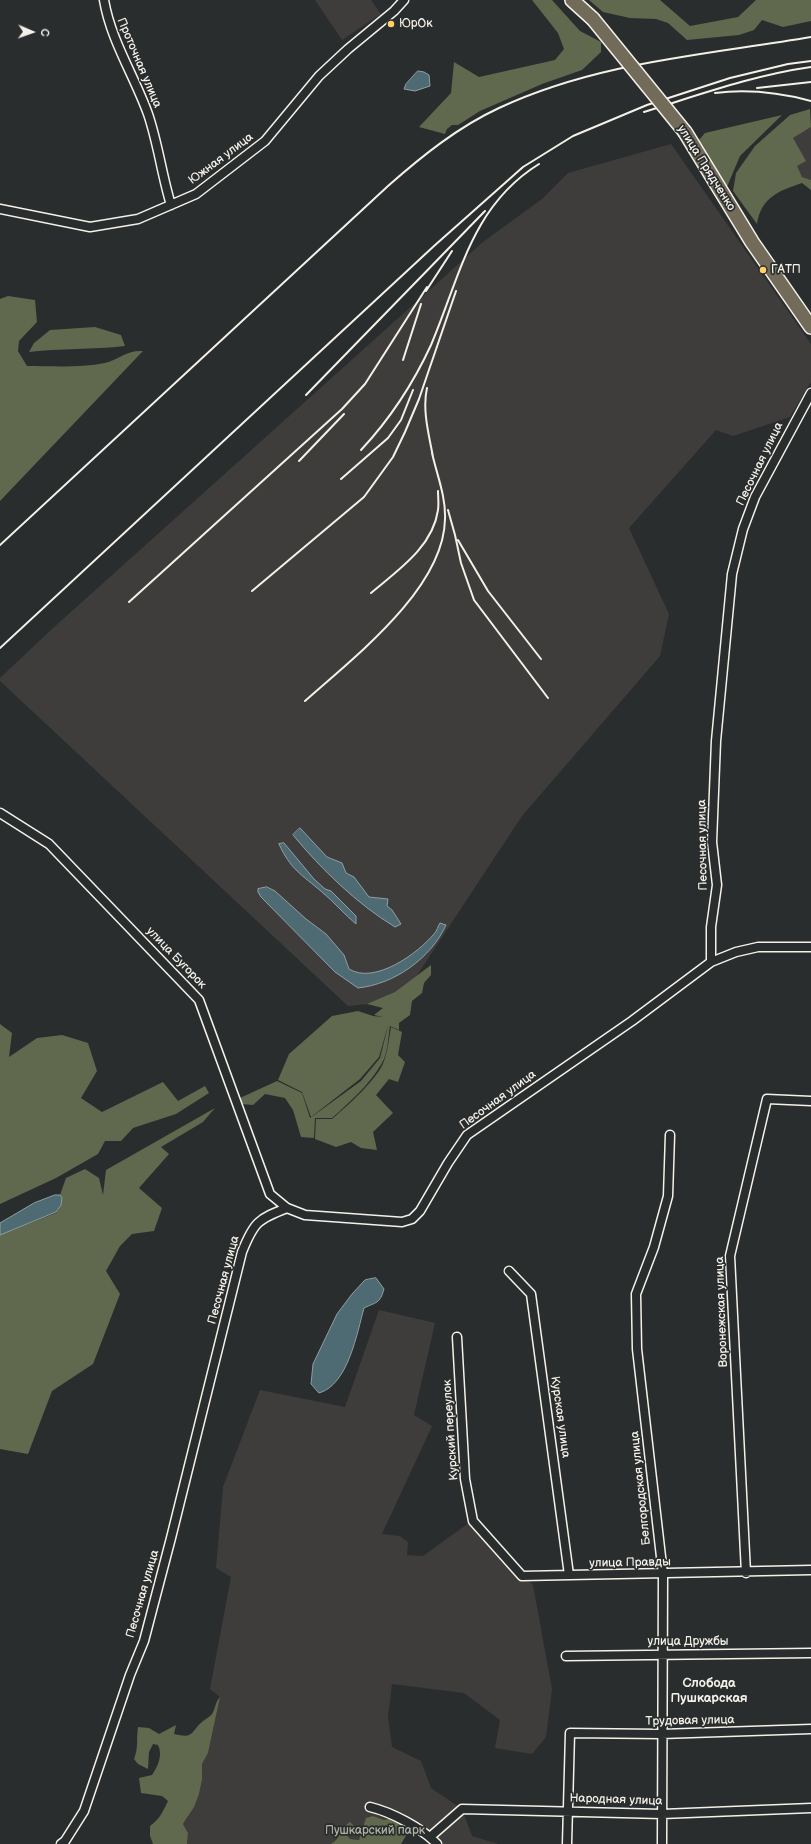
<!DOCTYPE html>
<html>
<head>
<meta charset="utf-8">
<style>
	body { margin:0 }
	#map { position:relative; width:811px; height:1844px; overflow:hidden; background:#2a2d2e; font-family:"Balsamiq Sans",sans-serif }
	canvas { display:block }
	.north { position:absolute; left:12px; top:12px; width:40px; height:40px; -webkit-text-stroke:3px #2a2d2e; paint-order:stroke; rotate:92deg; font-size:11px; font-weight:700; line-height:16px; text-align:center; color:#f4f1e8 }
	.north::after { content:''; display:block; margin:auto; width:14px; height:18px; background:#f4f1e8; clip-path:polygon(50% 0,100% 100%,50% 72%,0 100%) }
</style>
</head>
<body>
<div id="map">
<canvas width="811" height="1844"></canvas>
<div class="north">С</div>
</div>
<script>
const g = document.querySelector('canvas').getContext('2d');
g.lineJoin = 'round';
function fill(path, color) {
  g.fillStyle = color;
  g.fill(path, 'evenodd');
}
function trace(path, color, width, dash) {
  g.strokeStyle = color;
  g.lineWidth = width;
  g.lineCap = dash ? 'butt' : 'round';
  g.setLineDash(dash || []);
  g.stroke(path);
}
function drawText(font, color, halo, rows, align = 'center') {
  g.font = font + ' "Balsamiq Sans",sans-serif';
  g.lineWidth = 3.5;
  g.setLineDash([]);
  g.textBaseline = 'middle';
  g.strokeStyle = halo;
  g.fillStyle = color;
  for (const [text, x, y, turn = 0] of rows) {
    g.save();
    g.translate(x, y);
    g.rotate((+turn || 0) * Math.PI / 180);
    g.textAlign = isNaN(turn) ? turn : align;
    if (halo) g.strokeText(text, 0, 0);
    g.fillText(text, 0, 0);
    g.restore();
  }
}
const built = new Path2D(`
	M315,0H371L381,14L342,40Z
	M811,127V180L802,177L796,166L793,138Z
	M671,144L811,344V382L790,417L733,436L716,430L629,528L669,614L660,656L522,816L400,1001L348,1006L0,681V678L52,629L483,242L542,199L568,173Z
	M379,1310L435,1323L414,1415L432,1426L382,1534L400,1536L408,1542L407,1555L423,1556L473,1520L533,1585L552,1689L546,1737L532,1754L495,1748L500,1720L464,1693L392,1684L388,1717L392,1747L421,1761L431,1788L462,1809L472,1836L498,1844H435L430,1839L392,1818L384,1820L373,1816L362,1827L361,1836L359,1840L350,1839L347,1834L349,1831L345,1825L341,1833L332,1844H187L188,1833L183,1824L187,1819L199,1794L202,1780V1764L208,1753L220,1697L210,1689L231,1577L216,1568L223,1487L260,1390L345,1407Z`);
const green = new Path2D(`
	M532,0H552L580,31L601,42V52L582,70L542,84L480,111L458,125H452L447,129L445,134L419,127L451,93L454,62L479,77L555,60L564,49L558,33Z
	M589,0H660L690,26L738,17L756,0H811V21L783,27L762,20L754,30L739,35L687,40L668,23L656,19L630,18L603,12Z
	M810,109L811,127L793,138L806,161L797,166L802,177L811,180V190L802,183C779,191 761,197 757,224L733,191L736,173L755,146L790,115Z
	M782,115L740,156L726,189L699,148V140L705,133Z
	M8,296L35,300L37,322L19,341L18,351L27,366C52,366 80,368 105,363C120,359 127,350 143,351L0,501V299Z
	M95,327L121,335L125,346C93,350 60,348 29,352L34,343L50,330Z
	M431,965V975L424,983L422,993L412,1001L410,1015L399,1023V1030L390,1026C388,1037 388,1053 382,1063C370,1084 350,1102 332,1118H315L314,1138L301,1137L293,1110L285,1098L265,1094L253,1105L241,1104L240,1098L277,1081L302,1093L310,1118L361,1081L380,1058L389,1022L379,1057L360,1079L311,1117L302,1092L278,1080L289,1054L332,1016L358,1011L373,1016L383,1017L374,1015L383,1008L367,1004L395,992Z
	M0,1024L12,1033L9,1057L37,1038L62,1035L88,1043L97,1071L81,1098L102,1112L163,1082L178,1101L205,1086L209,1093L176,1114L133,1128L121,1141H105L98,1154L56,1178L0,1204Z
	M391,1027L402,1032L398,1055L405,1062L398,1082L389,1079L376,1095L393,1113L373,1132L377,1150L361,1148L351,1142L336,1147L315,1139L316,1119H332C347,1106 378,1079 384,1061C388,1050 389,1038 391,1027Z
	M215,1108L203,1122L161,1147L169,1154L139,1188L162,1208L154,1231L132,1234L120,1246L106,1271L120,1294L93,1364L52,1391L28,1454L0,1449V1235L56,1213C60,1207 64,1202 60,1195L66,1178L85,1169L99,1178L103,1195L106,1170Z
	M220,1697L208,1753L202,1764V1780L199,1794L194,1807L183,1824L188,1833L187,1844H153L150,1836V1826C160,1819 163,1811 168,1801L162,1796L141,1793L139,1778L152,1775C158,1766 163,1755 158,1745L153,1744L149,1752L148,1769L138,1764L134,1759C139,1746 136,1740 138,1727L149,1728L159,1734L176,1725L174,1734C195,1739 190,1732 202,1722C205,1719 210,1717 212,1714C216,1708 215,1702 220,1697Z
	M373,1816L384,1820L392,1818L410,1829L401,1844H331C340,1839 341,1827 350,1822L354,1826L347,1835L350,1839L359,1840L366,1818Z`);
const water = new Path2D(`
	M418,71L424,72L429,75L430,86L415,91L404,89L406,84Z
	M300,828L327,857L342,863L346,873L354,877L369,897L388,899L387,906L392,910L401,924L395,927C357,904 321,869 293,835Z
	M284,843L314,879L325,889L331,891L356,916V924C344,914 334,902 322,892C302,875 290,869 279,844Z
	M267,887L275,891L306,919L326,934L344,955L349,969C375,985 418,953 434,934C437,931 438,926 440,923L446,925C431,958 395,984 358,988L335,972L261,897L258,892V889Z
	M55,1195H60L62,1198L61,1205L56,1212L0,1235V1223L34,1203Z
	M376,1278L384,1289C380,1304 376,1302 364,1308C357,1333 348,1385 319,1393L311,1384L313,1364L337,1314L352,1294L365,1280Z`);
const minor = new Path2D(`
	M104,0C111,41 134,75 148,114C158,143 162,176 171,205
	M0,209L90,227L138,219L196,194L265,141L319,76L348,49L394,11L404,0
	M0,813L49,844L199,1000L270,1194L287,1208L305,1215L402,1222L412,1219L420,1211L448,1163L467,1135L632,1021L711,962V927L717,885L712,842L716,741L732,574L743,529L755,497L811,393
	M711,962L736,952L758,947H811
	M509,1271L531,1294L569,1575
	M457,1337L465,1479L473,1521L522,1576L811,1570
	M746,1573L730,1256L767,1099L811,1101
	M566,1656L811,1653
	M370,1807C391,1812 422,1828 437,1844
	M430,1837L462,1809L662,1814L811,1808
	M61,1844L65,1841L84,1811L130,1675L144,1641L171,1538L242,1252C254,1222 258,1219 287,1208
	M567,1844L570,1733L661,1734L811,1729
	M662,1844L663,1574L637,1349L636,1294L654,1247L668,1196L670,1135`);
const primary = new Path2D(`
	M572,0L593,19
	M685,132L752,242L811,327`);
const rail = new Path2D(`
	M757,88L811,82
	M715,93C747,89 781,93 811,101
	M644,112C699,95 754,75 811,67
	M426,291L452,251
	M403,360L421,304
	M427,388C422,410 429,435 433,457
	M306,395L485,211
	M361,450C390,419 413,384 431,345C460,277 471,206 539,164
	M299,461L344,414
	M341,479L388,438L401,420L413,390
	M448,510L455,535L461,563L474,600L548,698
	M458,540L488,591L541,659
	M0,545L388,186C422,156 458,127 499,108C597,62 705,55 811,37
	M252,591L364,497L393,457L405,432L419,399L456,291
	M371,593C397,571 433,547 438,510C439,504 438,497 438,491
	M129,602L342,409L365,384L427,287
	M0,648L434,246L523,167L573,136L647,105L730,78L788,64L811,61
	M305,701C353,658 444,589 445,519C446,497 437,475 432,453`);
const primaryBridge = new Path2D(`
	M593,19L685,132`);
const markers = [
	[391,24,4,"#ffd166"],
	[763,270,4,"#ffd166"]
];
const poiNames = [
	["ЮрОк",399,24],
	["ГАТП",771,270]
];
const streetNames = [
	["Проточная улица",139,63,67],
	["Южная улица",221,159,-37],
	["улица Прядченко",706,168,58],
	["Песочная улица",760,464,-64],
	["Песочная улица",703,845,-91],
	["улица Бугорок",176,958,46],
	["Песочная улица",498,1100,-36],
	["Песочная улица",224,1280,-75],
	["Воронежская улица",722,1312,-92],
	["Курская улица",560,1417,82],
	["Курский переулок",451,1430,-94],
	["Белгородская улица",641,1488,-96],
	["улица Правды",630,1563,-1],
	["Песочная улица",143,1594,-74],
	["улица Дружбы",688,1642],
	["Трудовая улица",690,1721,-1],
	["Народная улица",616,1800,2]
];
const parkNames = [
	["Пушкарский парк",375,1831]
];
const neighbourhoodNames = [
	["Слобода",709,1684],
	["Пушкарская",709,1699]
];
fill(built, '#3f3d3b');
fill(green, '#60684e');
fill(water, '#4e6a73');
trace(water, '#90a0a2', 1);
trace(minor, '#f4f1e8', 11);
trace(primary, '#f4f1e8', 16);
trace(minor, '#2a2d2e', 8);
trace(primary, '#726b5a', 13);
trace(rail, '#f4f1e8', 2);
trace(primaryBridge, '#f4f1e8', 16, []);
trace(primaryBridge, '#726b5a', 13);
for (const [x, y, r, color] of markers) {
  const dot = new Path2D();
  dot.arc(x, y, r, 0, 2 * Math.PI);
  g.fillStyle = color;
  g.fill(dot);
  trace(dot, '#2a2d2e', 1.5);
}
drawText('12px', '#f4f1e8', '#2a2d2e', poiNames, 'left');
drawText('12px', '#f4f1e8', '#2a2d2e', streetNames);
drawText('12px', '#b1b3a3', '#2a2d2e', parkNames);
drawText('bold 13px', '#f4f1e8', '#2a2d2e', neighbourhoodNames);
</script>
</body>
</html>
